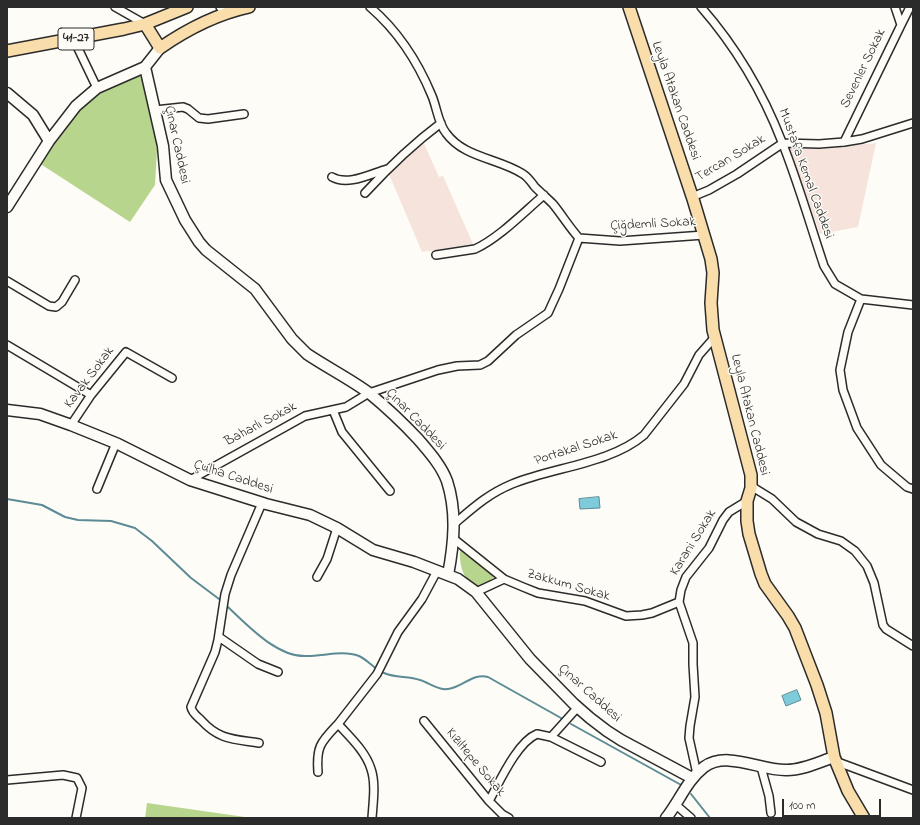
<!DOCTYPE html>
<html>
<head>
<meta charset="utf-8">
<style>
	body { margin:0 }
	#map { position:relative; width:920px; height:825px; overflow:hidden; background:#fdfcf7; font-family:"Indie Flower",sans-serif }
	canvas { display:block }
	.frame { position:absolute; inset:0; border:8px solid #2b2b2b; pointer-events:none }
	.scale { position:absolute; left:782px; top:799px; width:99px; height:18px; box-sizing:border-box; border:2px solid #2b2b2b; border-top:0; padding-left:5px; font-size:12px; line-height:14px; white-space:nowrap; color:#2b2b2b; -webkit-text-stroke:3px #fdfcf7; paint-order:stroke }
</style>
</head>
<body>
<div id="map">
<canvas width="920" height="825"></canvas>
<div class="frame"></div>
<div class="scale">100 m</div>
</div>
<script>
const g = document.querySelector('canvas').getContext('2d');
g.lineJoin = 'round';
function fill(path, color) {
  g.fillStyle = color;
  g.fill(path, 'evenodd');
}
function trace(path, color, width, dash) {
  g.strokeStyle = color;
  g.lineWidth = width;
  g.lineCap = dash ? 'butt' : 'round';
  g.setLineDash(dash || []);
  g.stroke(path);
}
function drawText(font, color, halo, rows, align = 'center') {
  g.font = font + ' "Indie Flower",sans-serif';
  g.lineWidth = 3;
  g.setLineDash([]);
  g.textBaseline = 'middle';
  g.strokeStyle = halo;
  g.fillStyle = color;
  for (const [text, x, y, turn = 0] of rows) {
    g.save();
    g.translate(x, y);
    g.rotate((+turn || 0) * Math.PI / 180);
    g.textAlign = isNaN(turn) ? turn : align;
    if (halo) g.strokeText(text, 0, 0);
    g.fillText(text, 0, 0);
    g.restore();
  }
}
const built = new Path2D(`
	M423,141L439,177L443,176L473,244L422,252L388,172Z
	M876,143L858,227L820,234L789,148L823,149Z`);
const green = new Path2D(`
	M137,75L142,78L156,138L157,151L155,185L130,222L39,163C55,139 77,105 102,90C113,84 125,80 137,75Z
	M460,550L495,576L487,583L479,586C463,584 459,563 460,550Z
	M147,803L252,818H145Z`);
const water = new Path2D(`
	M599,497L600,508L580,509L579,499Z
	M797,690L801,700L786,706L782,696Z`);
const stream = new Path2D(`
	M7,499L42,505L65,517L78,520L111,521L135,528L152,541L191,578L219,599
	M228,607C248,626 278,658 307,656C324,656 343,650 359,656C368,660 374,669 384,673C395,678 408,676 420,680C427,682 435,688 443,689C459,691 472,672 488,677L561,718
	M571,724L683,786
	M691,794L710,818`);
const street = new Path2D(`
	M115,7L145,24
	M220,7L225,14
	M370,7C398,31 418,62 432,96C437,108 438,123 446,133C464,158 498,158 523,174C528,177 531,182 535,187C541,193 547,198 553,204C562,215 569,227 579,238
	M701,7C736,47 763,93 782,142C798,182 810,224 824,266L835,284L861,299L913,305
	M901,25L910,7
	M74,40L97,88
	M155,110L183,107L188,109L199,118L208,119L244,114
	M844,142L901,25L895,7
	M332,177C348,186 370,174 387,169
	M365,193C389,167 413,144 441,123
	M692,197L709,190L737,174L783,143L819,144L844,142L862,139L913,123
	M579,238L620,241L704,235
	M436,255L475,249C499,238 524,212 544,195
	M7,281L49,306L56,307L62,302L75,280
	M861,299L848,332L840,370L843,390L857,428L881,465L907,487L913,489
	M7,345L91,395
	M333,410L342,432L390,491
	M71,425L91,395L126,352L172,378
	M190,480L305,416L346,407L369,393L438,370L457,366L480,365L488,361L516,335L548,313L559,289L579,238
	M751,486L772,499L796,522L818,534L841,541L855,551L867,566L874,583L883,625L886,629L913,646
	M97,489L116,443
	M454,524C474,507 488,494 512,484C553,467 610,464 644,435L684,384L699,355L714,338
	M454,539L504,579
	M317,577L327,559L337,528
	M476,592L504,579L523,587L538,593L585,601L626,616L642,615L652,613L679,602
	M219,637L258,664L278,672
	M578,707L551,737L601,762
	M424,721L489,801L502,814L509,818
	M259,743C233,739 219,740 201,720C197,716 192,713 191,707L215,652L218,640L225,594L231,575L262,503
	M835,761L913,790
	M761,767L769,796L771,813
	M318,772C316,746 321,742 338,724
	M697,774L689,738L690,726L695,697L693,664V643L679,602L681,590L686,577L709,548L723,520L729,512L747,501
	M7,780L63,775L77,778L82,788L76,818
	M489,801C499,783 517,742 537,734L551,737
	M676,805L691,818
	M372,818C373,803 376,783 371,769C366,752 350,737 338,724L377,674L398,632L422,599L437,571`);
const secondary = new Path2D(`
	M145,67L163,146L166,180L185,220L199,242L206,250L255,289L292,339L307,354C328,368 350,379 369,393C386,407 403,423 418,439C429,452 441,465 447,481C457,512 454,543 448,575
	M7,93L33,115L49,141
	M7,207L49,141L76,106L97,88L145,67L160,48
	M7,410L40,414L71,425L118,444L190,480L266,504L310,515L337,528L373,550L414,562L458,579L476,592L530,659L574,704L590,718L607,731L621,740L692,778
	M666,818C679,802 687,780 704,767C727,750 761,771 787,770C803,770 819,762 834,757`);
const primary = new Path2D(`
	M629,7L693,199L711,259L713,273L711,303L713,330L751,475V488L747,501V521L749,534L761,574L765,584L788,616L795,628L817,685L826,713L834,757L848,791L864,818
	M145,24L160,48C186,30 217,14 249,7
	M7,51L124,29L145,24L187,7`);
const shields = [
	[76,39,36]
];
const shieldNames = [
	["41-27",76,39]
];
const streetNames = [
	["Sevenler Sokak",864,69,-64],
	["Leyla Atakan Caddesi",675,101,71],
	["Çınar Caddesi",176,145,78],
	["Tercan Sokak",731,159,-31],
	["Mustafa Kemal Caddesi",805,174,70],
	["Çiğdemli Sokak",653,225,-3],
	["Kavak Sokak",90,378,-53],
	["Leyla Atakan Caddesi",749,415,76],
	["Çınar Caddesi",415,420,46],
	["Baharlı Sokak",261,425,-28],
	["Portakal Sokak",576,449,-18],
	["Çulha Caddesi",233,478,18],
	["Karani Sokak",694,543,-58],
	["Zakkum Sokak",568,586,16],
	["Çınar Caddesi",589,694,42],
	["Kızıltepe Sokak",475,763,50]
];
fill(built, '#f6e4dc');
fill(green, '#b8d58d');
fill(water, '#7dcbdb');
trace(water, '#5c8b95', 1);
trace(stream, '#5c8b95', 2);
trace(street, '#2b2b2b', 10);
trace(secondary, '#2b2b2b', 13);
trace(primary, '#2b2b2b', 14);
trace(street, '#fdfcf7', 7);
trace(secondary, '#fdfcf7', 10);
trace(primary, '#f9deab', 11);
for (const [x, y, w] of shields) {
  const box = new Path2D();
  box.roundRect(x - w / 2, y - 11, w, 22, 3);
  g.fillStyle = '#fdfcf7';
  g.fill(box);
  trace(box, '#2b2b2b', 1);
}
drawText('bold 13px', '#2b2b2b', null, shieldNames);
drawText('14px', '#2b2b2b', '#fdfcf7', streetNames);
</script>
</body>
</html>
